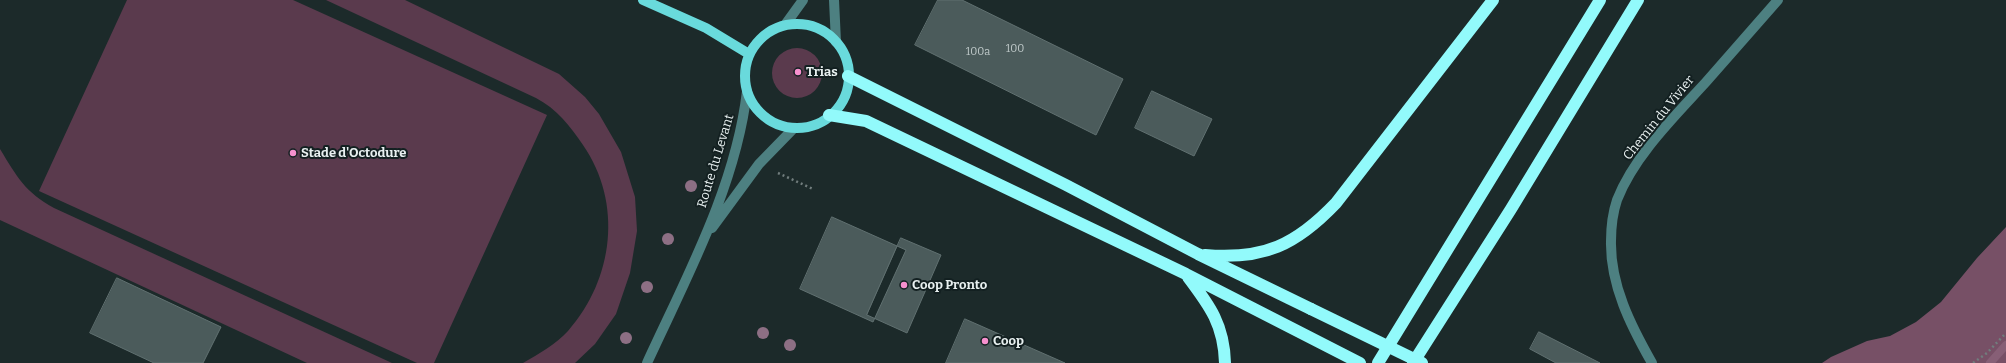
<!DOCTYPE html>
<html>
<head>
<meta charset="utf-8">
<style>
	body { margin:0 }
	canvas { display:block; background:#1c2a2a }
</style>
</head>
<body>
<canvas width="2006" height="363"></canvas>
<script>
const g = document.querySelector('canvas').getContext('2d');
g.lineJoin = 'round';
function fill(path, color) {
  g.fillStyle = color;
  g.fill(path, 'evenodd');
}
function trace(path, color, width, dash) {
  g.strokeStyle = color;
  g.lineWidth = width;
  g.lineCap = dash ? 'butt' : 'round';
  g.setLineDash(dash || []);
  g.stroke(path);
}
function drawText(font, color, halo, rows, align = 'center') {
  g.font = font + ' Bitter,serif';
  g.lineWidth = 4;
  g.setLineDash([]);
  g.textBaseline = 'middle';
  g.strokeStyle = halo;
  g.fillStyle = color;
  for (const [text, x, y, turn = 0] of rows) {
    g.save();
    g.translate(x, y);
    g.rotate((+turn || 0) * Math.PI / 180);
    g.textAlign = isNaN(turn) ? turn : align;
    if (halo) g.strokeText(text, 0, 0);
    g.fillText(text, 0, 0);
    g.restore();
  }
}
const green = new Path2D(`
	M127,0H293L547,115L434,363H417L39,191Z
	M326,0H405L559,74L585,97L599,114L621,152L635,197L637,231L630,273L616,314L595,344L575,363H523C539,354 556,344 568,331C614,279 623,203 583,145C570,126 557,109 536,98Z
	M772 73a25 25 0 1 1 50 0a25 25 0 1 1-50 0Z
	M0,149C17,177 25,192 54,208L392,363H307L0,220Z`);
const forest = new Path2D(`
	M2006,227V363H1822L1831,357L1867,341L1890,336L1916,322L1941,302L1977,258Z`);
const stream = new Path2D(`
	M1990,363L2006,345`);
const building = new Path2D(`
	M938,0H962L1123,79L1096,135L915,45Z
	M1152,91L1212,119L1194,156L1135,128Z
	M832,217L906,250L873,322L800,289Z
	M901,238L941,255L907,333L867,315Z
	M117,278L221,327L203,363H154L90,333Z
	M965,319L1065,363H946Z
	M1539,332L1600,363H1556L1530,349Z`);
const path = new Path2D(`
	M778,173L813,189
	M1973,363L1987,353L2006,333`);
const minor = new Path2D(`
	M834,0L836,42
	M785,25L803,0
	M712,228L759,164L794,128
	M647,363C687,276 736,186 747,91
	M1652,363C1631,326 1610,285 1611,241C1611,228 1613,212 1617,200C1634,156 1675,116 1706,82C1730,55 1754,27 1778,0`);
const major = new Path2D(`
	M643,0L706,28L749,54
	M745 76a52 52 0 1 1 104 0a52 52 0 1 1-104 0Z`);
const highway = new Path2D(`
	M848,76L1066,185L1198,254L1311,309
	M829,115L866,121L1186,274L1360,363
	M1205,255C1264,260 1296,245 1336,203L1493,0
	M1188,277C1210,306 1224,325 1225,363
	M1378,363L1600,0
	M1413,363L1511,209L1638,0`);
const highwayBridge = new Path2D(`
	M1311,309L1422,363`);
const trees = [
	[691,186],
	[668,239],
	[647,287],
	[763,333],
	[626,338],
	[790,345]
];
const markers = [
	[798,72,4,"#f790ce"],
	[293,153,4,"#f790ce"],
	[904,285,4,"#f790ce"],
	[985,341,4,"#f790ce"]
];
const numberNames = [
	["100",1015,49],
	["100a",978,52]
];
const poiNames = [
	["Trias",806,72],
	["Stade d'Octodure",301,153],
	["Coop Pronto",912,285],
	["Coop",993,341]
];
const streetNames = [
	["Chemin du Vivier",1659,118,-51],
	["Route du Levant",716,161,-73]
];
fill(green, '#5a3a4d');
fill(forest, '#775066');
trace(stream, '#875f76', 8);
fill(building, '#4b5b5b');
trace(building, '#607070', 1);
trace(path, '#717d7d', 2.5, [2, 3]);
trace(minor, '#4d8081', 10);
trace(major, '#69dadc', 10);
trace(highway, '#92fafb', 12);
trace(highwayBridge, '#92fafb', 12);
g.fillStyle = '#8d6f84';
for (const [x, y] of trees) {
  g.beginPath();
  g.arc(x, y, 6, 0, 2 * Math.PI);
  g.fill();
}
for (const [x, y, r, color] of markers) {
  const dot = new Path2D();
  dot.arc(x, y, r, 0, 2 * Math.PI);
  g.fillStyle = color;
  g.fill(dot);
  trace(dot, '#132021', 1.5);
}
drawText('11px', '#c1cbcb', null, numberNames);
drawText('bold 13px', '#e8f0f0', '#132021', poiNames, 'left');
drawText('13px', '#e8f0f0', '#132021', streetNames);
</script>
</body>
</html>
